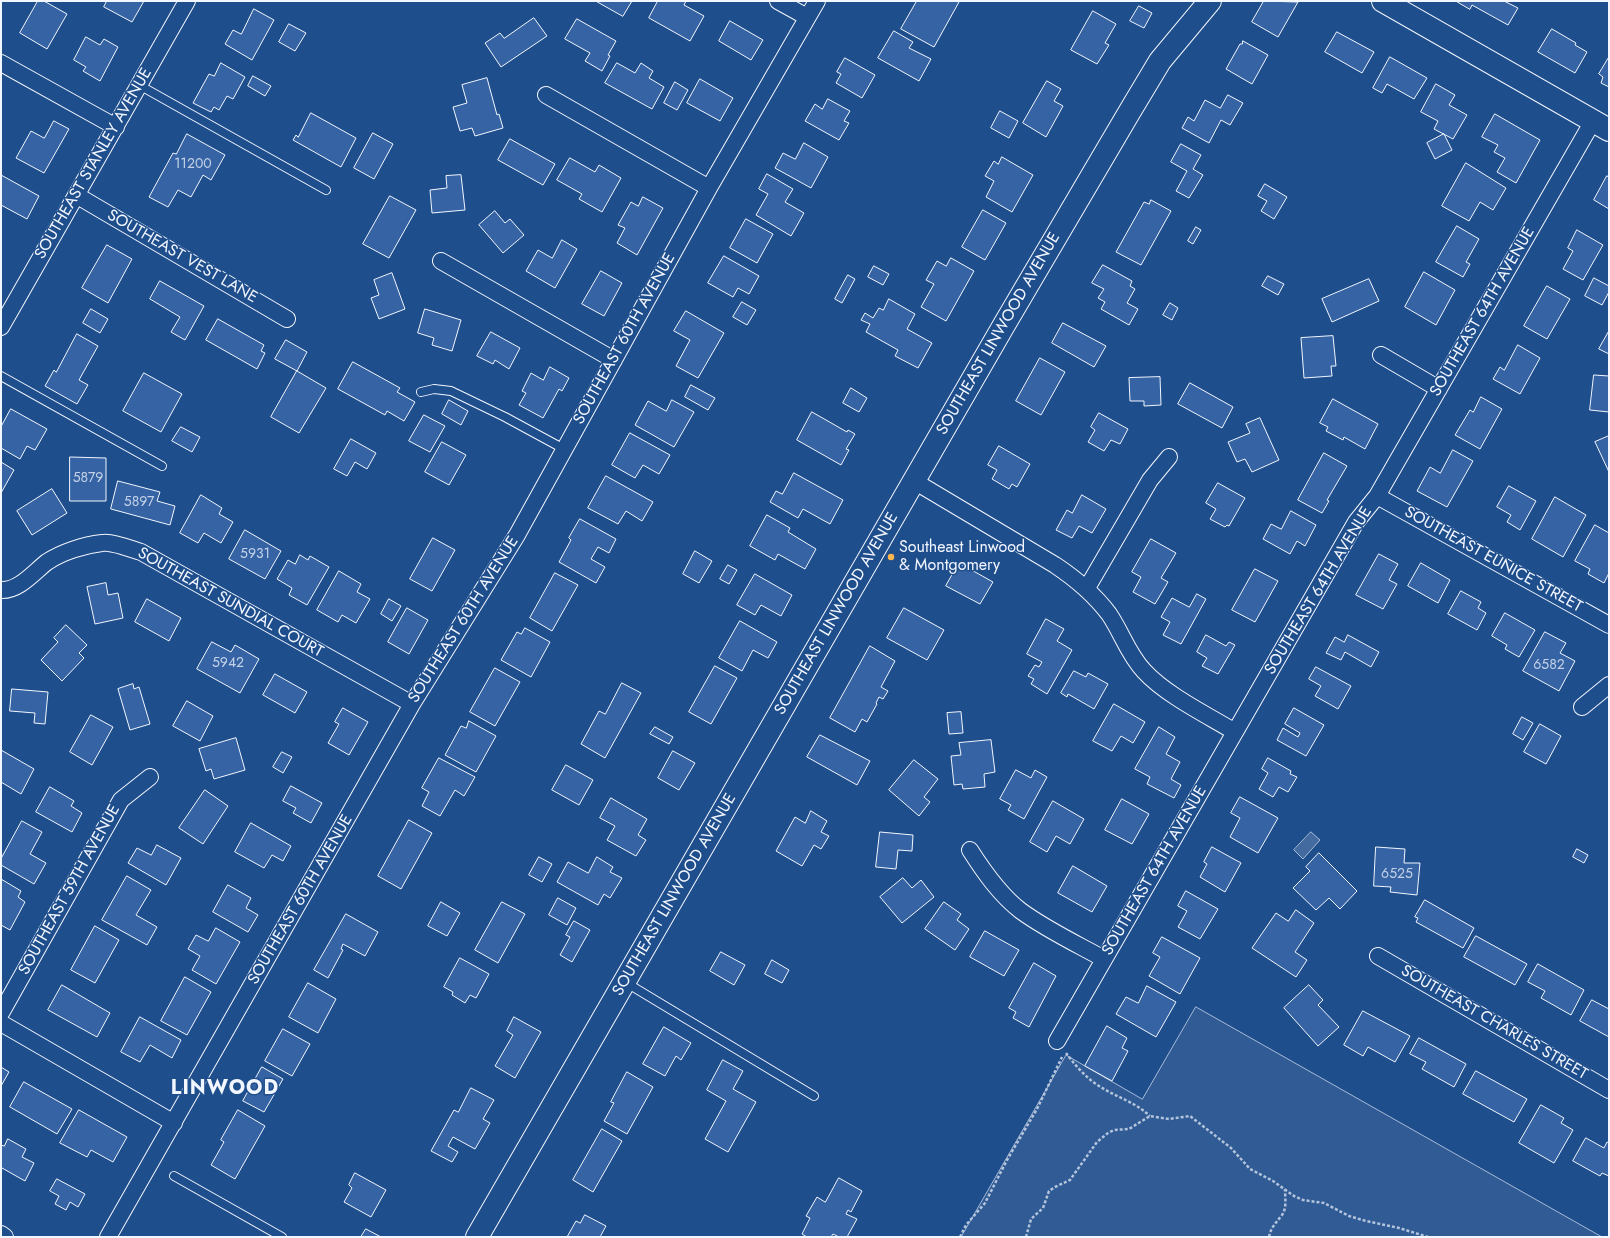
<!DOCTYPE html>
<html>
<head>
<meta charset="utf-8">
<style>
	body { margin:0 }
	#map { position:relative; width:1610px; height:1238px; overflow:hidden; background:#1f4e8c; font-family:Jost,sans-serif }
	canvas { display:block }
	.frame { position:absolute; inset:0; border:2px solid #f2f6ff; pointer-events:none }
</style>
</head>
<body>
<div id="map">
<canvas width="1610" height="1238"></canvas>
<div class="frame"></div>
</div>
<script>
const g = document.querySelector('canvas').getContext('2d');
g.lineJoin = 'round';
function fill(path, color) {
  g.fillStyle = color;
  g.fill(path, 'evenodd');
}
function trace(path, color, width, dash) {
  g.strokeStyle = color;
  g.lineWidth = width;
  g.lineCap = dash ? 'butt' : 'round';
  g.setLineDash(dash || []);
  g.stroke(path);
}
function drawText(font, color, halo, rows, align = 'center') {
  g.font = font + ' Jost,sans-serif';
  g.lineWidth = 3;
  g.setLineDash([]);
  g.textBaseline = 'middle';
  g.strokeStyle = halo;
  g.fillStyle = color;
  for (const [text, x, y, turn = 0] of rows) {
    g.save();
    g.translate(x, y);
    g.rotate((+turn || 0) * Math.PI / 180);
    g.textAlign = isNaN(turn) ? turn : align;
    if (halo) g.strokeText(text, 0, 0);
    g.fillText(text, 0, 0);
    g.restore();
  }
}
const built = new Path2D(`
	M1196,1007L1602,1237H961L1066,1055L1142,1099Z`);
const water = new Path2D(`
	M1311,832L1320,840L1303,859L1294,850Z`);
const building = new Path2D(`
	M38,1H44L67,14L47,49L20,33Z
	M107,1H144L132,22L104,7Z
	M596,1H632L623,16Z
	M658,1H686L684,5L704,16L690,41L649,18Z
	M917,1H957L959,2L934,47L901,29Z
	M1264,1L1298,2L1278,37L1252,22Z
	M1456,1H1504L1518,8L1508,25L1472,5L1470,9Z
	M1139,6L1152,13L1144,28L1130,21Z
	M254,9L274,20L252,60L225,44L233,30L241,34Z
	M1093,11L1116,24L1105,43L1109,45L1097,64L1071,50Z
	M534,18L547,36L501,67L485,43L500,33L504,38Z
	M577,19L616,41L608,55L610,56L602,71L585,61L590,53L565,39Z
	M730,21L763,40L751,60L719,41Z
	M289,24L306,33L295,51L279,42Z
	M1552,29L1576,43L1575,45L1587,52L1575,73L1538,52Z
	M894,31L913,42L909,48L931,59L919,81L878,58Z
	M1337,32L1374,52L1362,73L1325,52Z
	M86,37L100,45L104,39L118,47L100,81L83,71L86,67L74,60Z
	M1243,41L1268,55L1252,84L1226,69L1240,44H1242Z
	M1390,57L1427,78L1414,99L1387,84L1382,93L1373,88Z
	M1609,57V87L1601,83L1603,77L1599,74Z
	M845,58L875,75L862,98L836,83L841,74L837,72Z
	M221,63L245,77L233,99L227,96L219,110L214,107L211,112L193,103L209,74L214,76Z
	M617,63L635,73L641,63L653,71L649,78L664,87L652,109L605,83Z
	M253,76L271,86L265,96L248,86Z
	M487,78L497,115L499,114L503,128L475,136L472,128L460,131L453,107L467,103L462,85Z
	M700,79L733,98L720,121L687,103Z
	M1047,81L1061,89L1054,101L1063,106L1046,137L1023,123Z
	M675,82L688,90L677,110L664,103Z
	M1436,84L1455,95L1449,105L1467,115L1453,139L1434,129L1438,121L1421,112Z
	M1228,95L1243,103L1230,125L1221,120L1209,143L1182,128L1188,117L1194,121L1205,100L1220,108Z
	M828,99L850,111L844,121L849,123L839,140L805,121L815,104L822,109Z
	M1000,111L1018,121L1009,138L991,128Z
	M311,113L356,138L341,167L293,140L296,135L298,137Z
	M1495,114L1540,140L1516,183L1497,172L1505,158L1494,152L1498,145L1482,137Z
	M54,121L69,129L44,173L16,158L31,131L44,138Z
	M373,133L393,144L374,179L354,168Z
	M187,134L225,155L211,180L203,175L191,197L178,190L168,207L149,197L173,153L176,154Z
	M1444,134L1452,150L1435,159L1427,143Z
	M510,139L555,164L543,185L498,160Z
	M804,143L828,157L811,188L775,168L783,153L795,159Z
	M1181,144L1201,155L1193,169L1203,175L1189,198L1176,191L1187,171L1171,162Z
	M1002,157L1033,175L1012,212L986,197L994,181L985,176L994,161L998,164Z
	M570,158L595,172L599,165L621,178L602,212L579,199L582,194L557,180Z
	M1466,163L1506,188L1493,210L1480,202L1469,221L1442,206Z
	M767,174L793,189L785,202L804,213L791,236L756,215L768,194L759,189Z
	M1,175L39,196L27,219L1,205Z
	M461,175L465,210L432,213L430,190L447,188L446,176Z
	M1607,176L1609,177V209L1594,200Z
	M1265,184L1287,197L1274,219L1261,211L1267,201L1258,196Z
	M390,196L416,210L389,258L363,244Z
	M643,197L663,208L637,255L617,243L625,228L618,225L631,202L638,206Z
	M1151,200L1171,211L1141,265L1116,252L1144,202L1149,204Z
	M983,210L1006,223L985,260L962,247Z
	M495,211L505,223L510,219L524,235L503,253L479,225Z
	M746,219L773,234L757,263L730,248Z
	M1457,226L1479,239L1466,262L1470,264L1463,277L1436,262Z
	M1196,227L1201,230L1193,244L1188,241Z
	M1577,230L1603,245L1583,280L1563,269L1573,251L1568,248Z
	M562,240L577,249L555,288L526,271L538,250L552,258Z
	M107,245L132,259L108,303L82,288Z
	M724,256L759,276L749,294L738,288L733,297L708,283Z
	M951,258L974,271L946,321L921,307L934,284L926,280L937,261L946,266Z
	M1103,265L1132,281L1130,286L1135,289L1127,303L1138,309L1129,325L1101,309L1105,302L1098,298L1104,289L1092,283Z
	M874,266L889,274L883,285L868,277Z
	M601,271L622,283L604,316L582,304Z
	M1424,272L1455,290L1436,325L1405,307Z
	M392,273L405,309L379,319L371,298L379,295L374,280Z
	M848,275L855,279L842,303L835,299Z
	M1268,276L1284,284L1278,295L1262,286Z
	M1594,278L1609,286V292L1602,305L1585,296Z
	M1369,279L1379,301L1332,322L1322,299Z
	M160,281L204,306L185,340L171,332L180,317L150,299Z
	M1547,286L1570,299L1547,339L1524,326Z
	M889,299L915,314L907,329L932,343L918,368L895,356L898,350L866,332L870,324L861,320L865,313L873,318L879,308L883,310Z
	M742,302L756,310L747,325L733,317Z
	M1170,303L1178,308L1172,320L1163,315Z
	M91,309L108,319L100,333L83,323Z
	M425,309L461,320L452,351L432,345L434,338L418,333Z
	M686,311L724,333L698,378L676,366L690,340L674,331Z
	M218,319L264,345L261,351L265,353L257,369L206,340Z
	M1063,323L1106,346L1094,367L1052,343Z
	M1609,331V354L1599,349Z
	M491,332L520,348L509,369L495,360L493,364L477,356Z
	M77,334L98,346L79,380L88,385L77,404L45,386L54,370L56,372Z
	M1333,336L1336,366H1331L1332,376L1304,378L1301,338Z
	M286,340L307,352L297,371L275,359Z
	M1518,345L1540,358L1520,394L1493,379L1500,367L1504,370Z
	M1040,358L1065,372L1041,415L1016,401Z
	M353,362L400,388L397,392L415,402L404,421L387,411L385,415L338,389Z
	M550,367L569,378L562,391L559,389L543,418L519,405L526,393L522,391L531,373L543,380Z
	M297,371L326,388L299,433L271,417Z
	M144,373L182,394L161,432L123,411Z
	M1594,375L1609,376V412L1590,410Z
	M1160,377L1161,405L1144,406V401H1130L1129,378Z
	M1190,383L1233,407L1222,428L1178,404Z
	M691,385L715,398L708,410L685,397Z
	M851,388L867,398L859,412L843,403Z
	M1481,397L1502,409L1480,449L1455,435L1470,410L1473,412Z
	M1333,399L1378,424L1365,449L1344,437L1343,440L1326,431L1328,427L1320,423Z
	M449,400L468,411L461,425L442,414Z
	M672,400L694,412L674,447L635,425L648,401L666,411Z
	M11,409L47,429L35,450L27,446L20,459L1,448V427Z
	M812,412L847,432L848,430L855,434L846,449L849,450L841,465L797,440Z
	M1099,413L1128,429L1120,444L1111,440L1104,451L1088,442L1095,430L1091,427Z
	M424,415L445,426L430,452L409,441Z
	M1260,418L1279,460L1252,472L1245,459L1237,462L1228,442L1250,433L1246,424Z
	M181,427L200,437L192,452L172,441Z
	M630,433L670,455L659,474L643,465L635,478L612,465Z
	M1609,436V472L1595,442Z
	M351,439L376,453L367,469L355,462L347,476L334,469Z
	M442,442L466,455L449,485L425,472Z
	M999,446L1030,464L1017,487L1012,484L1009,489L992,479L997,470L988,465Z
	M1453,450L1473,461L1447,507L1417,491L1430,467L1440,473Z
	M1324,453L1347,466L1327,500L1329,501L1322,513L1298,500Z
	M70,457L106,458V501H70Z
	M1,462L14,470L1,493Z
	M794,473L843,500L830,524L803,509L798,518L770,502L776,491L782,494Z
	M606,476L653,502L642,521L626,511L618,524L588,508Z
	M118,481L160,492L157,501L175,506L170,525L111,509Z
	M1218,483L1245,498L1229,526L1227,525L1225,527L1210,519L1216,509L1206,503Z
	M1509,486L1536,501L1520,530L1507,522L1511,515L1497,507Z
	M52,489L67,513L32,535L17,511Z
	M201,495L222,508L219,514L233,522L221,543L204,533L198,543L180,533Z
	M1082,495L1106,509L1092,533L1079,526L1072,538L1056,530L1067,510L1072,513Z
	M1555,497L1586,515L1563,557L1532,539Z
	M1291,511L1316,525L1305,546L1297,541L1290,554L1263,539L1271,524L1281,529Z
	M767,515L790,528L788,532L816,549L805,569L778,554L775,560L750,546Z
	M580,519L616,539L609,553L598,547L591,559L605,567L596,583L559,562L571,540L569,538Z
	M1595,525L1609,533V573L1604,583L1588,574L1590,569L1575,561Z
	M245,530L281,551L265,579L229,559Z
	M433,538L455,550L432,591L410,579Z
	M1151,539L1176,553L1161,578L1168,582L1155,604L1133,592L1141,577L1132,572Z
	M695,551L712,561L699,583L683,574Z
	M1379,554L1398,564L1389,580L1397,584L1383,609L1356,595Z
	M300,555L308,560L310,556L329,567L307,605L289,595L292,588L277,579L288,560L295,564Z
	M959,563L993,582L980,604L946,586Z
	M1421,563L1450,580L1438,603L1408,586Z
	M728,565L737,570L729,584L720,579Z
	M1255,569L1278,581L1255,622L1232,610Z
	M339,571L361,584L357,592L370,599L356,623L342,615L338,622L317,610Z
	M555,573L578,585L552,631L530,618Z
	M755,574L792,595L781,616L761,605L755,615L737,605Z
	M106,583L108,595L118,593L123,618L95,624L87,587Z
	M1461,591L1481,602L1478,608L1486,613L1477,630L1448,614Z
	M1197,594L1206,599L1181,644L1163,635L1170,622L1161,617L1172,598L1189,607Z
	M147,599L181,618L169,641L135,622Z
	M389,599L401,606L392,621L381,614Z
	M407,608L428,620L409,654L388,642Z
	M904,608L944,630L927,660L887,638Z
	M1505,613L1535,630L1519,657L1505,649L1507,645L1492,636Z
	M1046,619L1064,629L1057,641L1072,650L1047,694L1031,684L1034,679L1028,676L1035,665L1039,667L1042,662L1027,654Z
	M740,621L777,642L768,658L753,650L742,671L719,658Z
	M66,625L87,645L79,653L84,658L62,681L41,660L58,642L54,638Z
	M525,628L550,642L531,677L501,660L517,632L521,634Z
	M1545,632L1566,643L1560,653L1575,661L1559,691L1523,671Z
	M1206,635L1226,646L1229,642L1235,645L1218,674L1202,666L1207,658L1197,652Z
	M1348,635L1379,652L1371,667L1345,652L1341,660L1326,653L1335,637L1344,642Z
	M212,642L231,652L235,645L259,659L240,693L197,669Z
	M870,646L895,661L881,687L888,691L883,699L879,697L876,703L877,704L867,722L862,719L855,732L830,718Z
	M715,666L737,678L711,724L689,712Z
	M1316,667L1351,686L1338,709L1315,696L1321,686L1309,679Z
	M495,668L520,682L495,726L470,712Z
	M1074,671L1086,677L1088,673L1108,684L1094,709L1068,694L1067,697L1061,693Z
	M275,674L307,692L295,713L263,695Z
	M622,683L641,693L605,758L581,744L599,711L605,714Z
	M133,684L134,689L139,687L150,724L130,730L118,689Z
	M12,689L48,692L45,724L34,723L35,713L10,711Z
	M187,701L213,716L200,741L173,726Z
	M1114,704L1145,722L1133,743L1121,736L1112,751L1093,741Z
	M343,708L368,722L349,755L328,743L339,724L335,722Z
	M1294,708L1324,725L1306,756L1277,740L1283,728L1298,737L1300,733L1285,724Z
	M961,712L963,733L949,734L947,713Z
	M91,715L113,727L92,765L70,752Z
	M1522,717L1533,723L1523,740L1513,734Z
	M469,721L496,736L476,772L445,755L461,726L466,728Z
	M1540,724L1561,736L1546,764L1524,752Z
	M655,727L673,737L669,744L650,734Z
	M1159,727L1175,737L1166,754L1180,762L1171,779L1181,785L1174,798L1147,784L1150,777L1135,769Z
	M820,735L870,761L857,785L807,757Z
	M236,738L245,770L214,779L211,769L206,771L199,749Z
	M991,740L995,772L984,774L985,787L963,789L962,784L954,785L951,756L961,755L959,743Z
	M1,750L34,769L21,794L1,782Z
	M673,751L695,763L679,790L658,778Z
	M282,752L292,757L283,773L273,767Z
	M439,758L475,777L464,796L455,790L440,816L422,806L429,792L422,788Z
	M1268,758L1291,771L1290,774L1297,777L1288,792L1279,787L1273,797L1259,789L1268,773L1262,769Z
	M914,760L938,779L924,797L930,802L919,816L889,790Z
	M566,765L593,780L579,805L552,790Z
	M1016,770L1031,778L1035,770L1047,777L1024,819L1008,810L1011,805L1000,799Z
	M291,786L322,803L311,823L293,813L296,808L283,801Z
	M50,787L74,801L71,806L82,813L72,832L36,812Z
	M205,790L228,806L203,844L179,828Z
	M1240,797L1278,818L1258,853L1230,837L1240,818L1231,813Z
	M611,798L647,819L638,835L646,840L636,856L607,840L615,826L600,818Z
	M1122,799L1149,814L1132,844L1105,830Z
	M1053,801L1084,819L1070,844L1056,836L1047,852L1030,842Z
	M811,811L827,821L821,832L829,836L821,849L814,845L802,866L776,851L795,817L805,823Z
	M409,820L432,833L401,889L378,876Z
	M22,821L42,832L30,854L46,863L34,884L1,865V859Z
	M251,823L291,846L283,861L272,855L264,868L235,852Z
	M880,832L913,835L912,851L898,850L896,869L876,867Z
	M157,845L181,858L166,885L128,863L137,848L151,855Z
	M1212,847L1241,863L1225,892L1200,877L1207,864L1204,862Z
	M1376,847L1405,849L1404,863H1420L1417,895L1390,892L1391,887L1374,886Z
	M1577,849L1588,855L1584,863L1573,857Z
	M1319,853L1357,891L1340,909L1329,898L1316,910L1293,888L1310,871L1306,867Z
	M539,857L552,864L542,882L529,875Z
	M597,857L613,867L610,872L622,878L610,898L604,894L598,905L557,882L568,862L588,873Z
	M1073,866L1107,886L1092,912L1058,893Z
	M127,876L151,890L136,915L157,927L147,945L102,920Z
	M903,878L912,888L921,880L934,897L902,923L880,897Z
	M1,879L21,891L18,897L25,902L10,930L1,925Z
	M228,885L251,898L246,908L258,915L248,932L213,912Z
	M1186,891L1218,909L1200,939L1178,927L1187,911L1178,906Z
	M558,898L576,908L567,925L549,915Z
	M1425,900L1474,928L1463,948L1416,922L1418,918L1415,917Z
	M441,902L460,913L447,936L428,926Z
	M502,902L525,914L498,963L475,950Z
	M944,902L961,914L957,920L969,929L955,950L925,929Z
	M1296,910L1314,923L1295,952L1307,960L1296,977L1252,948L1276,913L1288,921Z
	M346,914L378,932L365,956L343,944L341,949L343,950L328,978L314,970Z
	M574,921L590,930L572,962L560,955L570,937L566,935Z
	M95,926L119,940L95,983L71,970Z
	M216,928L240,942L216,984L192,970L200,956L188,949L196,935L208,941Z
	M985,931L1019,950L1004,976L970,957Z
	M1476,936L1527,964L1515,985L1464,957Z
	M1162,937L1200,958L1180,994L1149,976L1160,957L1153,953Z
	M721,952L745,965L734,985L710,971Z
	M460,958L489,974L476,998L470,995L465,1003L452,995L453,992L444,987Z
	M772,960L789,970L782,983L765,974Z
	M1034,963L1056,976L1029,1027L1013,1018L1016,1012L1009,1008Z
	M1538,964L1584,990L1571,1015L1541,998L1545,991L1528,982Z
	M185,977L211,992L187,1035L161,1021Z
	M308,983L336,999L318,1033L289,1017Z
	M62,985L110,1013L97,1037L48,1010Z
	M1309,985L1323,1000L1318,1005L1339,1027L1318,1046L1284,1008Z
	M1147,986L1176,1002L1156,1037L1116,1014L1126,997L1138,1003Z
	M1592,1000L1609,1009V1037L1580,1021Z
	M1363,1011L1410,1036L1395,1062L1368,1047L1363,1056L1344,1045Z
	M140,1017L181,1040L172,1058L150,1045L140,1062L121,1052Z
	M514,1017L541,1032L515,1078L495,1066L513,1035L507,1031Z
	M1107,1026L1127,1038L1122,1048L1128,1051L1112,1081L1085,1066Z
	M664,1027L691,1043L681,1060L676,1056L665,1076L643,1064Z
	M283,1029L310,1044L292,1076L265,1061Z
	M1419,1038L1466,1064L1454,1087L1422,1069L1426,1062L1410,1054Z
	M723,1060L743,1071L733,1089L756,1102L728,1152L705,1139L726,1101L707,1090Z
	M1,1067L9,1072L1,1086Z
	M262,1067L283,1079L264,1112L243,1101Z
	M1476,1071L1527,1099L1514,1122L1463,1094Z
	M627,1072L653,1087L627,1134L604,1121L614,1103L611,1102Z
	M24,1082L72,1109L57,1134L10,1107Z
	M471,1088L494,1100L483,1119L490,1123L475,1149L453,1137L448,1146L458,1152L452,1162L431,1151L454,1110L458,1112Z
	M1541,1105L1564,1118L1561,1123L1573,1130L1554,1163L1519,1143Z
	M79,1110L127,1137L113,1162L91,1150L87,1157L60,1143Z
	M238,1110L265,1126L235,1179L211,1165L224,1142L221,1140Z
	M602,1129L622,1141L593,1192L573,1180Z
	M1586,1138L1604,1148L1607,1142L1609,1143V1176L1602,1173L1600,1176L1573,1161Z
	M8,1139L26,1149L22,1157L34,1163L25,1181L2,1168L1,1170V1145L4,1146Z
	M355,1173L386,1190L371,1217L344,1202L352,1188L349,1185Z
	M839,1178L862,1191L851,1212L848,1210L846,1214L857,1219L847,1237H839L833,1234L831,1237H807L802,1234L810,1218L806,1216L817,1197L825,1202Z
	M57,1179L85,1194L78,1207L70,1202L66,1210L55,1204L59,1196L50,1191Z
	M585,1215L606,1226L600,1237H567L576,1221L580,1223Z
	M366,1229L381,1237H361Z`);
const path = new Path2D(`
	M1066,1053C1075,1065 1086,1078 1099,1086C1116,1097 1135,1102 1150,1116
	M960,1237L966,1225L985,1203L1007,1160L1037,1109L1062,1057
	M1026,1237L1031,1219L1043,1208L1049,1191L1055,1187L1070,1180L1097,1142L1108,1133L1114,1130L1129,1129L1150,1116L1169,1119L1190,1116L1231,1148L1250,1169L1273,1181L1294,1196L1303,1200L1324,1203L1349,1216L1366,1221L1399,1228L1428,1237
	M1269,1237C1271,1227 1276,1223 1282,1215C1287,1208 1285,1198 1285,1189`);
const lane = new Path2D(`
	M139,85L326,190
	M1,376L162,466
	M421,392L434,389L451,391L505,417L564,449
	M625,982L814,1096
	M174,1176L282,1237`);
const street = new Path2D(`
	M778,1L807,17
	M1,63L116,127
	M546,95L709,188
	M76,195L287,319
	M441,261L614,360
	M1,327L187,1
	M1381,355L1439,389
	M914,481L1055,565C1076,579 1094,594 1109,614C1122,633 1128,654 1144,671C1166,695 1207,715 1235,732
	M1377,496L1609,625
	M1087,588L1150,480L1169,457
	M1,590C19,591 34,572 47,562C62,552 84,545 102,543C111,541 131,549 141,552L412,704
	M1582,707L1609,685
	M970,850C984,872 1000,895 1021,911C1047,930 1077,944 1104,959
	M1378,956L1609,1090
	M1,1013L121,800L150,777
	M1,1023L174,1123
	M1057,1041L1356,522L1377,496L1593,121
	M1,1234L5,1237
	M108,1237L412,704L517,535L709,188L817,1`);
const secondary = new Path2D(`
	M1383,1L1609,130
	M477,1237L1004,325L1130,111L1160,61L1210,1`);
const markers = [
	[891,557,4,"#ffb74d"]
];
const numberNames = [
	["11200",193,165],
	["5879",88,479],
	["5897",139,503],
	["5931",255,555],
	["5942",228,664],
	["6582",1549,666],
	["6525",1397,875]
];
const streetNames = [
	["SOUTHEAST STANLEY AVENUE",94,164,-60],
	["SOUTHEAST VEST LANE",182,257,30],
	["SOUTHEAST 64TH AVENUE",1483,312,-60],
	["SOUTHEAST LINWOOD AVENUE",999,334,-60],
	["SOUTHEAST 60TH AVENUE",625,339,-61],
	["SOUTHEAST EUNICE STREET",1493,560,29],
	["SOUTHEAST 64TH AVENUE",1319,591,-59],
	["SOUTHEAST SUNDIAL COURT",230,603,29],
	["SOUTHEAST LINWOOD AVENUE",837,614,-60],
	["SOUTHEAST 60TH AVENUE",464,620,-58],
	["SOUTHEAST 64TH AVENUE",1155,871,-60],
	["SOUTHEAST 59TH AVENUE",70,890,-61],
	["SOUTHEAST LINWOOD AVENUE",675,895,-60],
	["SOUTHEAST 60TH AVENUE",301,900,-60],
	["SOUTHEAST CHARLES STREET",1494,1023,30]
];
const poiNames = [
	["Southeast Linwood",899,548],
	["& Montgomery",899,566]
];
const districtNames = [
	["LINWOOD",225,1089]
];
fill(built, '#305b95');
trace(built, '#a8bbd7', 1);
fill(water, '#446ba0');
trace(water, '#a8bbd7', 1);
fill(building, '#3563a3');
trace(building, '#f2f6ff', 1);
trace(lane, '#f2f6ff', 10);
trace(street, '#f2f6ff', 18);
trace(secondary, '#f2f6ff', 24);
trace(path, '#b3c4dc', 2.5, [3, 2]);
trace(lane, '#1f4e8c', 8);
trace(street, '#1f4e8c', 16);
trace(secondary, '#1f4e8c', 22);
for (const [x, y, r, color] of markers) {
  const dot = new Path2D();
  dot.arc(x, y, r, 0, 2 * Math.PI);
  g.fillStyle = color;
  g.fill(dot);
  trace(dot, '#1f4e8c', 1.5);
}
drawText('14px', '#c3d1e8', null, numberNames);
drawText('16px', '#f2f6ff', '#1f4e8c', streetNames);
drawText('16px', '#f2f6ff', '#1f4e8c', poiNames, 'left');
g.letterSpacing = '1px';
drawText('bold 20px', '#f2f6ff', '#1f4e8c', districtNames);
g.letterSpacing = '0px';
</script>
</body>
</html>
